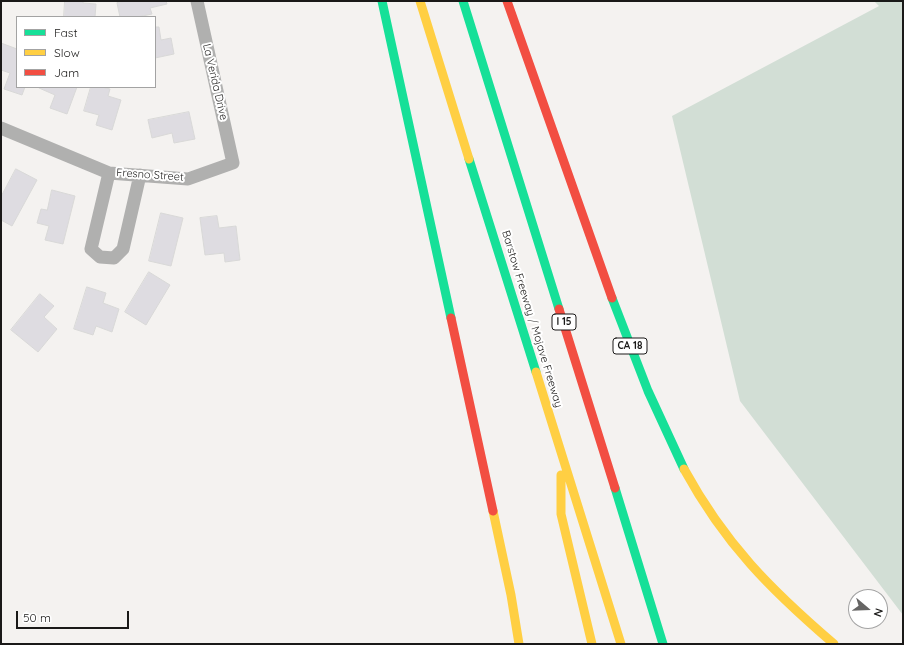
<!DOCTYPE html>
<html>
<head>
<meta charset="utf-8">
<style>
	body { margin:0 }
	#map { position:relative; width:904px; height:645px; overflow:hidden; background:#f4f2f0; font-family:Quicksand,sans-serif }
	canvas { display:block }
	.frame { position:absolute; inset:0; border:2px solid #1a1918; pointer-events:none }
	.legend { position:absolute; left:16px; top:16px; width:140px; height:72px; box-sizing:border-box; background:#fff; border:1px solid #a3a3a3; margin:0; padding:5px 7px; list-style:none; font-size:12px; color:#1a1918 }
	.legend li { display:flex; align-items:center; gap:8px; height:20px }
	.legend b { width:20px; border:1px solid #a3a3a3 }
	.north { position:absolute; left:848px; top:589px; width:40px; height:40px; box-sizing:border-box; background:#fff; border:1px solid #a3a3a3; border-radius:50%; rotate:109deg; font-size:11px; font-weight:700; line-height:16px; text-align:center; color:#1a1918 }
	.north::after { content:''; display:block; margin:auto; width:14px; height:18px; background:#666564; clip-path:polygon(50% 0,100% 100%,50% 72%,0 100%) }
	.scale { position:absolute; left:16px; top:611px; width:113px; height:18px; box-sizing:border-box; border:2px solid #1a1918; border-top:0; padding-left:5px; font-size:12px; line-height:14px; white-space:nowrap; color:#1a1918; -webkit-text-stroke:3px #fff; paint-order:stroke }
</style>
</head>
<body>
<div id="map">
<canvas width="904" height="645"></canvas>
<div class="frame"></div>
<ul class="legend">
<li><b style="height:5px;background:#16e098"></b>Fast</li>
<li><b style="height:5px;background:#ffcf43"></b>Slow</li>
<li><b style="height:5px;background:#f24e42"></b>Jam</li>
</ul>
<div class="north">N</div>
<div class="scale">50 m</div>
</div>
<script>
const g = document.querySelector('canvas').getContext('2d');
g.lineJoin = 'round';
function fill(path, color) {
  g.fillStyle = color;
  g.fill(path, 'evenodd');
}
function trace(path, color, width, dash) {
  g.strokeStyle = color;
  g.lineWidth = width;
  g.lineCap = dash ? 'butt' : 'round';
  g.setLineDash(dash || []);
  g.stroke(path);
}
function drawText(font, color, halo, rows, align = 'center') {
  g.font = font + ' Quicksand,sans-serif';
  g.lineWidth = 4;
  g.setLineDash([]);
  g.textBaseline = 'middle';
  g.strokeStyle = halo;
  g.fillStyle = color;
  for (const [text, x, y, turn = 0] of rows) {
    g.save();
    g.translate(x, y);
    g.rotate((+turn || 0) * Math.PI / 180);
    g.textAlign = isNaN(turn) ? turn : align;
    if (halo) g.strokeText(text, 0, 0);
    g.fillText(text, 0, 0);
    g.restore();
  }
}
const green = new Path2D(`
	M874,1H903V615L740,401L672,116L879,6Z`);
const building = new Path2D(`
	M65,1H83V3L96,4L95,17H64Z
	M126,1H166L167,4L150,8L152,14L138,17H120L117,3Z
	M155,27H159L161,40L171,38L174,54L155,58Z
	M1,43L17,49V87H25L22,95L4,89L10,73L1,70Z
	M39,87H77L67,114L50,108L55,95L39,88Z
	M91,87H102L110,89L108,96L121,100L112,130L96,125L99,115L84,111Z
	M189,112L195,139L174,143L172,133L152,138L148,120Z
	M16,169L37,180L12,226L1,220V197Z
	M52,190L75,196L63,244L45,240L49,226L37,223L41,209L47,210Z
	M161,213L183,218L171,266L149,261Z
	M217,216L219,228L236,226L240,260L225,262L224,253L205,255L200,218Z
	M149,272L170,285L146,325L125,312Z
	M87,287L106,293L103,303L119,309L112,332L96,326L93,335L74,329Z
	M40,294L54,306L44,317L57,329L38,352L11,330Z`);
const street = new Path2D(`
	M1,128L109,173L188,179L233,163L197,1
	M109,173L91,249L100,257L114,258L123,249L140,175`);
const fast = new Path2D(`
	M382,1L451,318
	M463,1L559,309
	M469,159L536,372
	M612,298L648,391L684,469
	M615,488L663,644`);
const slow = new Path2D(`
	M420,1L469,159
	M536,372L621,644
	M684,469C725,544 770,589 834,644
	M561,475V514L592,644
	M493,511L511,595L519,644`);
const jam = new Path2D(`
	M507,1L612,298
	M559,309L615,488
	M451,318L493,511`);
const shields = [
	[564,322,24],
	[630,346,34]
];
const shieldNames = [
	["I 15",564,322],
	["CA 18",630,346]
];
const streetNames = [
	["La Verida Drive",215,82,77],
	["Fresno Street",150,175,4],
	["Barstow Freeway / Mojave Freeway",532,319,73]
];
fill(green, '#d2ded5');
fill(building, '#dedce1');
trace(building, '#d8d8d7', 1);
trace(street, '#b0b0af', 13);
trace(fast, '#16e098', 9);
trace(slow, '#ffcf43', 9);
trace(jam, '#f24e42', 9);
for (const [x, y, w] of shields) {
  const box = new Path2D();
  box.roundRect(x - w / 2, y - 8, w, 16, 3);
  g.fillStyle = '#fff';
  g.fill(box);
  trace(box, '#1a1918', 1);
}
drawText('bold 10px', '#1a1918', null, shieldNames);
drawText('11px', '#1a1918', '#fff', streetNames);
</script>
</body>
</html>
